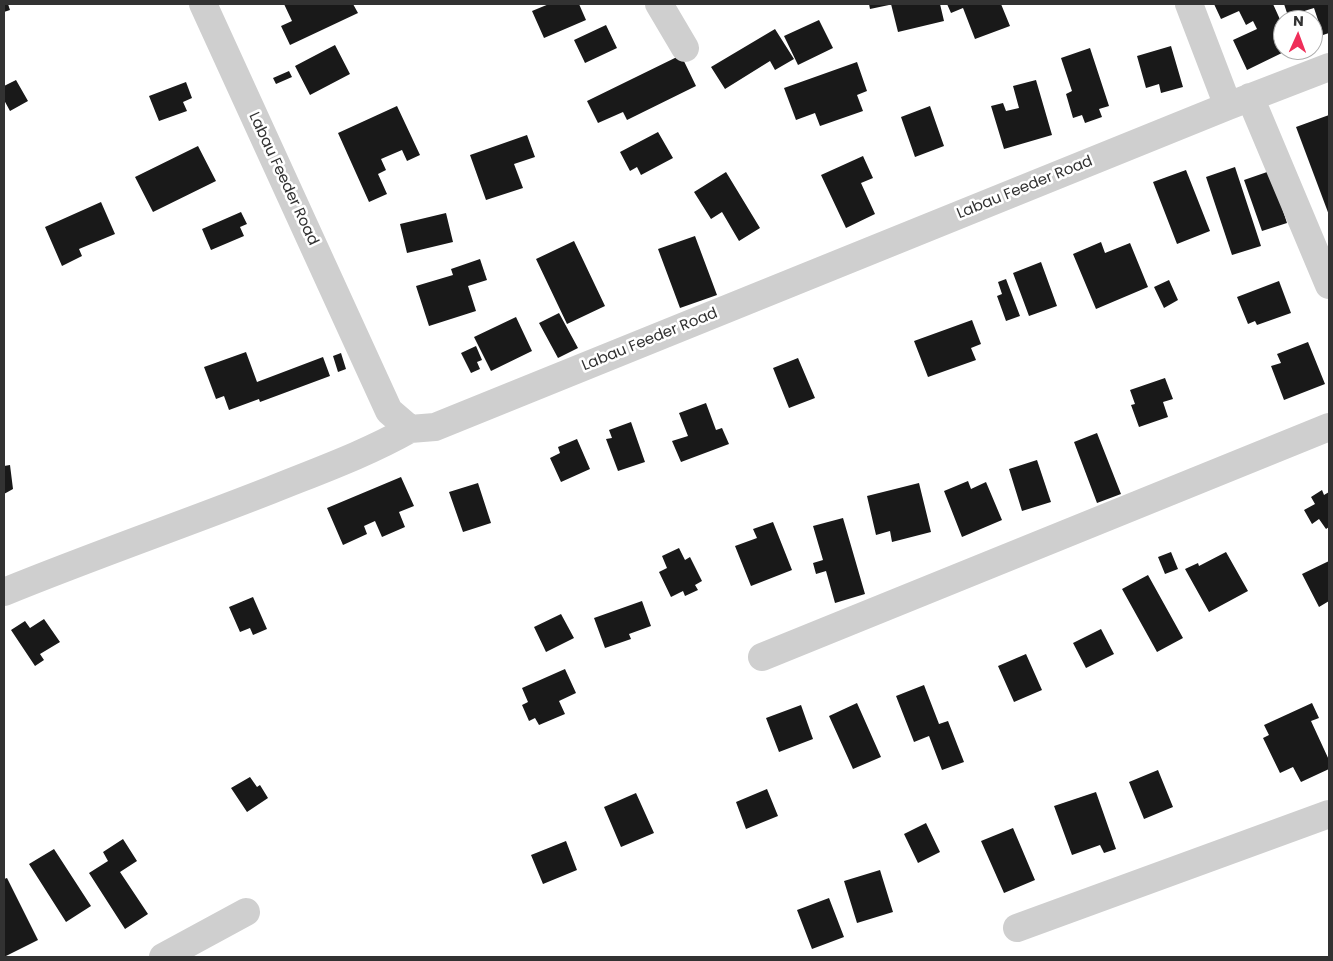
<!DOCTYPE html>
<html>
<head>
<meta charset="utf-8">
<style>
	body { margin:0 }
	#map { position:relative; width:1333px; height:961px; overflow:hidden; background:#fff; font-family:Poppins,sans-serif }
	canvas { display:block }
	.frame { position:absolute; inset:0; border:5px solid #323232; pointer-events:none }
	.north { position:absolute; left:1273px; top:10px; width:50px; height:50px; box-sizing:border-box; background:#fff; border:1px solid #adadad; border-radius:50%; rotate:2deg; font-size:14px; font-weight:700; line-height:20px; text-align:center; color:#323232 }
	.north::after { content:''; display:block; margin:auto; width:18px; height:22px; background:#ef2e59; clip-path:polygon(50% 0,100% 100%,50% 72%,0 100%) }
</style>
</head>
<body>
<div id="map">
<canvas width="1333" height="961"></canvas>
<div class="frame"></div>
<div class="north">N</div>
</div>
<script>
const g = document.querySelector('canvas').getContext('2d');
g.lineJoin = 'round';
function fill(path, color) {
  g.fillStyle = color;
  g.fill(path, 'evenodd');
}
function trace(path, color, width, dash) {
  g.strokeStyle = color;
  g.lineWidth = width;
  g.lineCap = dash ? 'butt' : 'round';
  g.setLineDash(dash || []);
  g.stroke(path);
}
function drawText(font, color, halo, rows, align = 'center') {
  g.font = font + ' Poppins,sans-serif';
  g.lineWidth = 5;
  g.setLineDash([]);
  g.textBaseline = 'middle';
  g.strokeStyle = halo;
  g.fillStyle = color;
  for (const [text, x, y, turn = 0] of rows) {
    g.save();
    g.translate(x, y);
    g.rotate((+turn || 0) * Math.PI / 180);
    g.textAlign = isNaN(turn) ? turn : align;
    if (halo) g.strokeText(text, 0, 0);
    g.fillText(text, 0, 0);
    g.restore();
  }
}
const building = new Path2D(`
	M4,4H8L10,10L4,12Z
	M284,4H353L358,13L290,45L281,26L292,21Z
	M549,4H579L586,20L544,38L532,11Z
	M869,4H889V5L870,9Z
	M891,4H940L944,21L898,32Z
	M947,4H1001L1010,26L975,39L963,8L951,13Z
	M1214,4H1273L1283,26V50H1288L1247,70L1233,40L1257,29L1253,21L1246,25L1239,11L1221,19Z
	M1284,4H1329V33L1323,35L1314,8L1288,16Z
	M819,20L833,48L798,65L784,36Z
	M606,25L617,48L585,63L574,40Z
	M775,29L794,59L775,70L770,61L725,89L711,67Z
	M335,45L350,74L310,95L295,66Z
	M1171,46L1183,87L1161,93L1159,84L1146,88L1137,56Z
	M1090,48L1109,106L1099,109L1102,117L1085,123L1082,115L1073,118L1066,94L1072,91L1061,58Z
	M681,55L696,86L627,120L623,112L598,123L587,101Z
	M857,62L867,91L857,95L863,111L820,126L815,113L796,120L784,88Z
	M289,71L292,77L276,84L273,78Z
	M16,80L28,101L10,111L4,100V86Z
	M1036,80L1052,135L1004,149L991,106L1003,103L1006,111L1019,108L1013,86Z
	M186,82L192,98L183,102L187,111L159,121L149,96Z
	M397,106L420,155L407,161L402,150L381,159L386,170L378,174L387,194L369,202L338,133Z
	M930,106L944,146L915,157L901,117Z
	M1329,115V215L1296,127Z
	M658,132L673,158L641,175L637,167L630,171L620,152Z
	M527,135L535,157L514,164L523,188L486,200L470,155Z
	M198,146L216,181L153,212L135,177Z
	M863,156L873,178L861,183L875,214L846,228L821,175Z
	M1235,167L1261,246L1232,255L1206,177Z
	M1186,170L1210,231L1177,244L1153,182Z
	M1270,171L1287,223L1262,231L1244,180Z
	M726,172L760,228L739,241L722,212L711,219L694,192Z
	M101,202L115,234L79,249L82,256L62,266L45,227Z
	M241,212L247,224L240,227L244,236L211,250L202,229Z
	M446,213L453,242L407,253L400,224Z
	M695,236L717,295L680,308L658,249Z
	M574,241L605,306L567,324L536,259Z
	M1101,242L1105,253L1130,243L1148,287L1096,309L1073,254Z
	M480,259L487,280L468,286L476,311L429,326L416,286L453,275L451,269Z
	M1041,262L1057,306L1029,316L1013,273Z
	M1006,279L1020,316L1006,321L997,296L1002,294L998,282Z
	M1169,280L1178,300L1164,308L1154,287Z
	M1279,281L1291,313L1257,325L1255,321L1248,324L1237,297Z
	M559,313L578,348L558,358L539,323Z
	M516,317L532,351L491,371L474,337Z
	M972,320L981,344L971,348L976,360L928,377L914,341Z
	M1308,342L1325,384L1284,400L1271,366L1281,363L1277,354Z
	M476,346L482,360L477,362L480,369L471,373L461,353Z
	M246,352L257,382L323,357L330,376L260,402L259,399L229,410L224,396L216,399L204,367Z
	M341,353L346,369L338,372L333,356Z
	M798,358L815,398L789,408L773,368Z
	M1165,378L1173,399L1163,402L1168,417L1139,427L1131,405L1135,404L1130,390Z
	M706,403L716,430L722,428L729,444L681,462L672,441L688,436L679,413Z
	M631,422L645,462L618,471L606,439L612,438L609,430Z
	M1097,433L1121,494L1097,503L1074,442Z
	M577,439L590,469L561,482L550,458L560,453L558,447Z
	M1037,460L1051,502L1022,511L1009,469Z
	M10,465L13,489L4,494V466Z
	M401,477L414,506L399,512L405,527L382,537L375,521L364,526L367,534L343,545L327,508Z
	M968,481L971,489L986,482L1002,520L962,537L944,491Z
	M478,483L491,523L463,532L449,492Z
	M919,483L931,532L892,542L890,531L876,535L867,496Z
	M1322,490L1324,495L1329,492V527L1326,529L1319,519L1312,524L1304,510L1315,504L1311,497Z
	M843,518L865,594L835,603L826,571L816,574L813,563L823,560L813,526Z
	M773,522L792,570L751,586L735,546L757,538L753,529Z
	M679,548L685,560L690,557L702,581L695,585L698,590L685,596L683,591L671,597L659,572L667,568L662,556Z
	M1171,552L1178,569L1165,574L1158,557Z
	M1226,552L1248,591L1209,612L1185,569L1198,563L1199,566Z
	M1329,561V601L1319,607L1302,574Z
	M1148,575L1183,638L1157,652L1122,589Z
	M253,597L267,629L253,635L250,628L240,632L229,607Z
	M642,601L651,626L629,634L631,639L605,648L594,618Z
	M561,614L574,638L546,652L534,627Z
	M44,619L60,642L40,654L44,660L35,666L11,630L25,621L30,628Z
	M1101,629L1114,654L1086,668L1073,643Z
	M1026,654L1042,690L1014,702L998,666Z
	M565,669L576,693L559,701L565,714L539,725L535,718L529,721L522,705L528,702L522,688Z
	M924,685L939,724L948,721L964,762L942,770L929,736L914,742L896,696Z
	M857,703L881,757L853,769L829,716Z
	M1312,703L1319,718L1311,721L1329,760V769L1301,782L1293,767L1280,773L1263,738L1269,735L1264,725Z
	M801,705L813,739L779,752L766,718Z
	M1158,770L1173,807L1144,819L1129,782Z
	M250,777L257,787L260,785L268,798L247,812L231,788Z
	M767,789L778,816L746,829L736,802Z
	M1096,792L1116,849L1104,853L1100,845L1072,855L1054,806Z
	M636,793L654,833L621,847L604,807Z
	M926,823L940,852L918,863L904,834Z
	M1013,828L1035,880L1004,893L981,841Z
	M123,839L137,861L120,872L148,914L125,929L89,873L108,861L103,852Z
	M566,841L577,870L543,884L531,855Z
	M54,849L91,906L66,922L29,864Z
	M880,870L893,912L857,923L844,881Z
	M7,878L38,940L4,957V879Z
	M829,898L844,937L812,949L797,910Z`);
const minor = new Path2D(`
	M203,4L389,411L410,429L435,427L1228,106L1329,67
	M659,4L685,48
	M1189,4L1228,106
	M1250,97L1329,285
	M4,592C92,556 182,525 271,490C318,471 366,454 410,429
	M762,657L1329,427
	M1017,928L1329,814
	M163,957L246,912`);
const streetNames = [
	["Labau Feeder Road",283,179,65],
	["Labau Feeder Road",1025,188,-22],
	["Labau Feeder Road",650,340,-22]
];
fill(building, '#191919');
trace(minor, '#cfcfcf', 28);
drawText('15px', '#323232', '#fff', streetNames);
</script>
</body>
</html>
